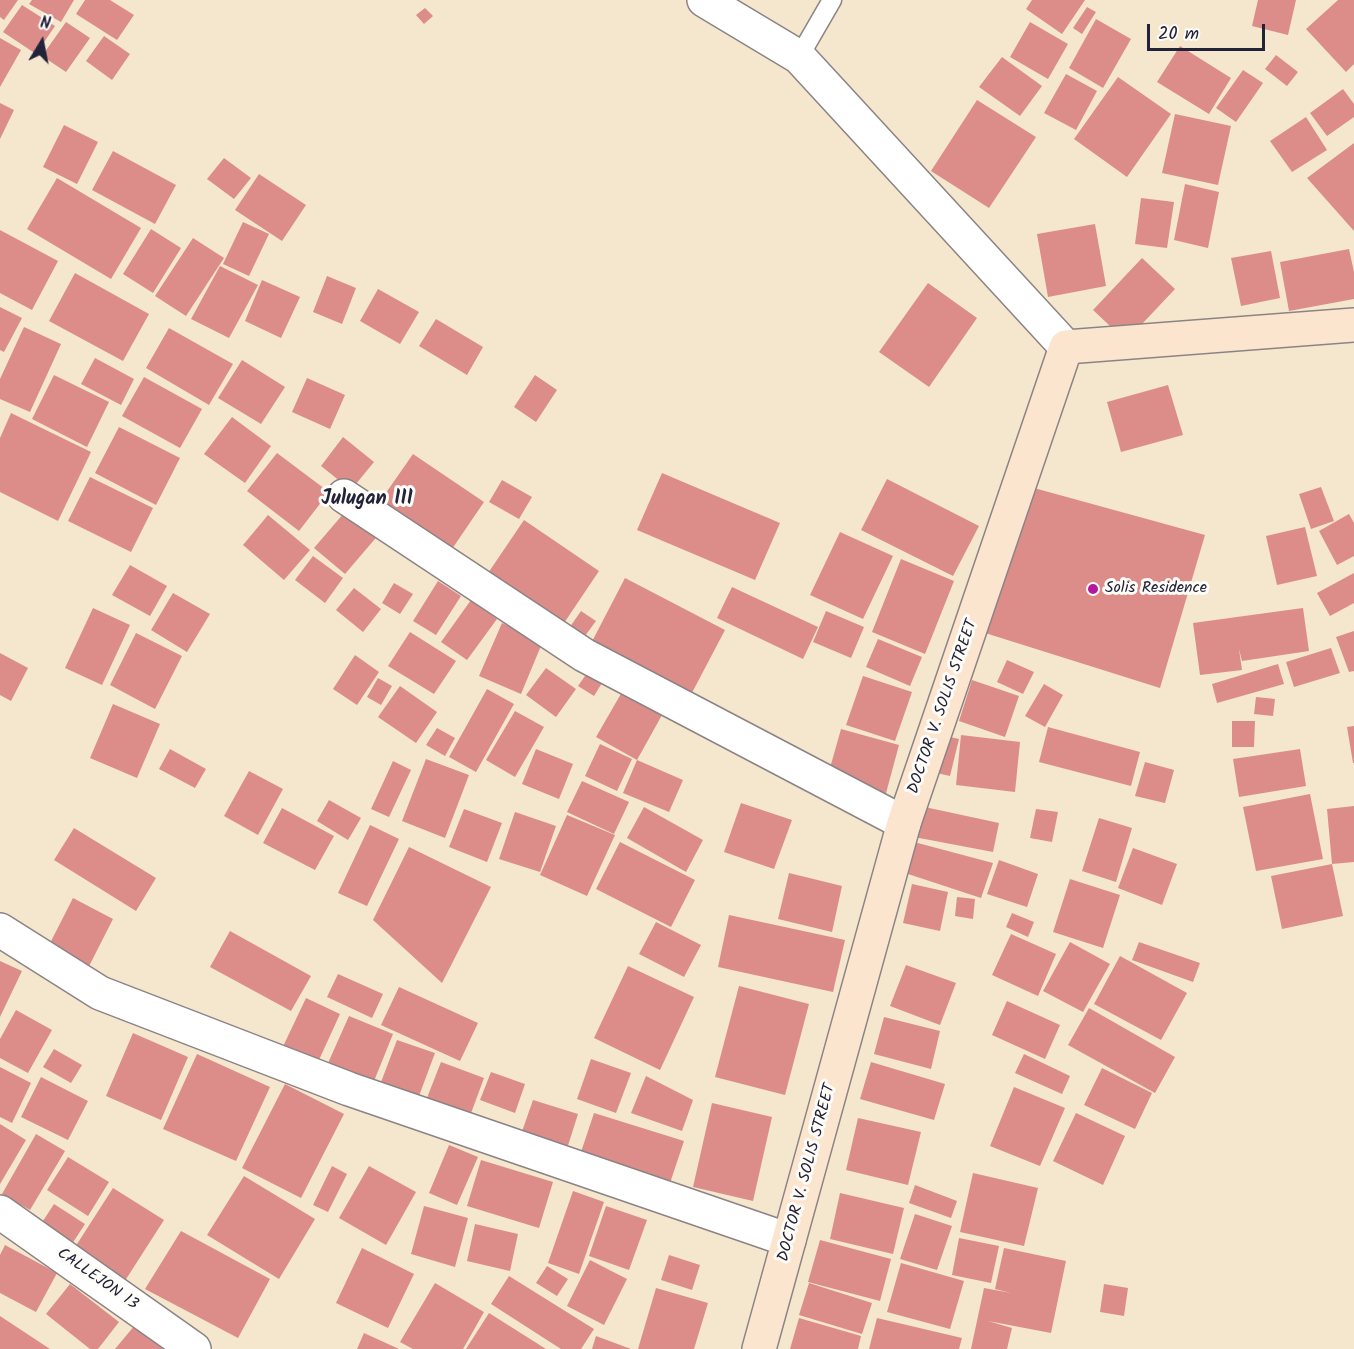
<!DOCTYPE html>
<html>
<head>
<meta charset="utf-8">
<style>
	body { margin:0 }
	#map { position:relative; width:1354px; height:1349px; overflow:hidden; background:#f5e6ce; font-family:Kalam,sans-serif }
	canvas { display:block }
	.north { position:absolute; left:12px; top:12px; width:60px; height:60px; -webkit-text-stroke:4px #fdfcf7; paint-order:stroke; rotate:10deg; font-size:16px; font-weight:700; line-height:24px; text-align:center; color:#22223b }
	.north::after { content:''; display:block; margin:auto; width:21px; height:27px; background:#22223b; clip-path:polygon(50% 0,100% 100%,50% 72%,0 100%) }
	.scale { position:absolute; left:1147px; top:24px; width:118px; height:27px; box-sizing:border-box; border:3px solid #22223b; border-top:0; padding-left:8px; font-size:18px; line-height:21px; white-space:nowrap; color:#22223b; -webkit-text-stroke:4px #fdfcf7; paint-order:stroke }
</style>
</head>
<body>
<div id="map">
<canvas width="1354" height="1349"></canvas>
<div class="north">N</div>
<div class="scale">20 m</div>
</div>
<script>
const g = document.querySelector('canvas').getContext('2d');
g.lineJoin = 'round';
function fill(path, color) {
  g.fillStyle = color;
  g.fill(path, 'evenodd');
}
function trace(path, color, width, dash) {
  g.strokeStyle = color;
  g.lineWidth = width;
  g.lineCap = dash ? 'butt' : 'round';
  g.setLineDash(dash || []);
  g.stroke(path);
}
function drawText(font, color, halo, rows, align = 'center') {
  g.font = font + ' Kalam,sans-serif';
  g.lineWidth = 6;
  g.setLineDash([]);
  g.textBaseline = 'middle';
  g.strokeStyle = halo;
  g.fillStyle = color;
  for (const [text, x, y, turn = 0] of rows) {
    g.save();
    g.translate(x, y);
    g.rotate((+turn || 0) * Math.PI / 180);
    g.textAlign = isNaN(turn) ? turn : align;
    if (halo) g.strokeText(text, 0, 0);
    g.fillText(text, 0, 0);
    g.restore();
  }
}
const building = new Path2D(`
	M0,0H18L4,20L0,17Z
	M32,0H74L61,22L29,4Z
	M85,0H110L134,15L117,40L76,14Z
	M1032,0H1085L1062,34L1026,9Z
	M1258,0H1296L1288,35L1252,26Z
	M1338,0H1354V64L1346,72L1306,29Z
	M22,5L55,26L36,54L3,32Z
	M1087,7L1096,12L1082,34L1073,28Z
	M425,8L433,16L424,24L416,15Z
	M1096,19L1131,39L1103,88L1069,68Z
	M66,22L90,38L66,72L42,56Z
	M1030,22L1068,44L1048,79L1010,57Z
	M104,36L130,54L112,80L86,61Z
	M0,38L21,50L0,87Z
	M1180,46L1231,78L1209,114L1157,82Z
	M1276,55L1298,72L1287,86L1265,69Z
	M1002,57L1042,86L1020,116L979,87Z
	M1243,70L1263,83L1236,122L1216,108Z
	M1066,74L1097,91L1076,130L1044,113Z
	M1118,77L1171,114L1127,177L1074,139Z
	M1343,89L1354,104V117L1327,136L1310,113Z
	M977,100L1036,137L989,208L931,171Z
	M0,103L14,110L0,139Z
	M1175,114L1231,126L1218,185L1162,173Z
	M1306,117L1327,150L1292,172L1270,141Z
	M64,125L98,142L77,184L43,167Z
	M1354,143V231L1307,178Z
	M113,151L176,185L155,224L92,190Z
	M224,158L251,178L234,199L207,179Z
	M259,174L306,205L282,241L235,210Z
	M57,178L141,228L111,279L27,229Z
	M1185,184L1219,192L1208,248L1174,240Z
	M1141,198L1174,202L1167,248L1135,244Z
	M243,222L269,234L249,276L223,264Z
	M1095,224L1106,286L1048,297L1037,234Z
	M151,229L181,248L153,293L123,274Z
	M0,230L58,261L32,310L0,293Z
	M193,238L224,258L186,316L155,296Z
	M1349,249L1354,272V299L1289,311L1280,262Z
	M1271,251L1280,298L1241,306L1231,258Z
	M1142,258L1175,289L1126,341L1093,310Z
	M220,266L258,285L229,338L191,319Z
	M75,273L149,314L123,361L49,321Z
	M327,276L356,288L342,324L313,312Z
	M262,280L300,297L281,338L245,321Z
	M928,283L977,318L929,387L879,352Z
	M378,289L419,312L400,344L360,321Z
	M0,307L22,318L4,352L0,350Z
	M436,319L483,347L467,375L419,346Z
	M24,327L61,344L30,412L0,399V379Z
	M169,328L233,364L209,405L146,368Z
	M95,358L134,379L121,405L81,384Z
	M242,360L285,387L261,424L218,398Z
	M54,375L109,402L87,447L32,419Z
	M535,375L557,390L536,422L514,407Z
	M144,377L202,409L180,448L122,416Z
	M307,378L345,395L330,429L292,412Z
	M1168,385L1183,435L1121,452L1107,402Z
	M11,413L91,452L58,521L0,492V438Z
	M232,417L271,446L245,483L204,454Z
	M119,427L180,458L156,505L95,473Z
	M343,437L374,462L351,490L321,466Z
	M277,453L329,492L299,531L247,491Z
	M413,454L484,502L452,549L381,500Z
	M662,473L780,523L755,580L637,530Z
	M90,477L153,508L131,552L68,521Z
	M887,479L979,526L953,576L861,530Z
	M502,480L532,497L519,519L489,502Z
	M1321,487L1334,521L1311,529L1299,494Z
	M1034,488L1205,535L1160,688L982,632Z
	M350,506L380,533L345,574L314,548Z
	M1349,514L1354,523V556L1337,565L1319,531Z
	M268,515L310,550L284,580L243,545Z
	M524,520L599,571L558,632L482,582Z
	M1305,527L1317,576L1277,585L1266,536Z
	M840,532L893,556L863,619L810,595Z
	M313,556L343,578L325,603L295,580Z
	M901,559L954,581L925,654L872,632Z
	M130,565L167,586L150,616L112,595Z
	M1354,573V603L1330,616L1317,593Z
	M625,578L725,630L685,706L585,655Z
	M438,581L461,596L436,635L413,621Z
	M394,583L413,594L400,614L382,603Z
	M732,587L818,627L803,659L717,618Z
	M354,588L381,609L363,632L336,610Z
	M173,593L210,614L187,652L151,630Z
	M471,600L497,619L467,660L441,642Z
	M93,608L130,625L102,685L65,668Z
	M1303,608L1309,651L1242,661L1239,649L1242,670L1200,675L1193,623Z
	M581,611L596,621L579,644L565,634Z
	M826,611L864,627L851,658L813,642Z
	M502,623L543,641L521,694L479,676Z
	M1354,631V671L1349,672L1336,637Z
	M410,632L456,661L434,694L388,666Z
	M136,633L182,656L155,709L110,685Z
	M878,639L922,657L910,686L866,667Z
	M1331,648L1340,673L1294,687L1286,662Z
	M0,653L28,668L11,701L0,695Z
	M355,655L379,672L357,705L333,689Z
	M1007,660L1034,672L1023,694L997,682Z
	M1278,664L1284,684L1217,703L1212,684Z
	M546,668L576,689L556,717L526,695Z
	M587,673L602,683L594,696L578,686Z
	M863,676L912,692L895,741L846,725Z
	M378,678L392,686L381,705L367,697Z
	M972,680L1019,696L1005,737L959,721Z
	M1044,684L1063,695L1045,727L1025,716Z
	M400,686L437,712L416,743L378,717Z
	M487,689L514,704L476,772L449,757Z
	M622,692L662,715L637,760L596,737Z
	M1256,697L1275,699L1273,716L1254,714Z
	M113,704L160,724L137,778L90,758Z
	M515,711L544,727L515,777L486,760Z
	M1232,721H1255L1254,747H1232Z
	M1354,726V763H1353L1347,727Z
	M1048,727L1140,752L1131,786L1039,762Z
	M437,728L455,738L445,756L426,745Z
	M841,729L899,745L885,797L826,782Z
	M937,734L959,739L950,776L928,771Z
	M961,735L1020,742L1015,792L956,785Z
	M600,744L632,759L617,791L585,776Z
	M170,749L206,769L195,788L159,769Z
	M536,749L573,764L559,799L522,784Z
	M1300,749L1306,786L1239,797L1233,759Z
	M426,759L469,775L445,838L402,821Z
	M637,760L683,780L669,812L623,793Z
	M393,761L411,770L389,817L371,809Z
	M1145,762L1174,770L1165,803L1135,796Z
	M249,771L283,789L258,835L224,816Z
	M582,781L629,802L614,834L567,812Z
	M1310,794L1323,859L1256,871L1243,807Z
	M329,800L361,818L348,840L317,821Z
	M741,803L792,820L774,869L724,852Z
	M920,806L999,823L993,852L914,837Z
	M1354,806V862L1332,864L1343,916L1282,929L1271,876L1332,864L1327,809Z
	M644,807L703,840L686,872L627,838Z
	M282,808L334,836L315,870L263,843Z
	M464,809L502,823L487,862L449,847Z
	M1036,809L1058,812L1052,842L1030,838Z
	M515,812L556,826L540,872L499,859Z
	M567,815L615,835L587,896L540,875Z
	M1099,818L1132,828L1116,882L1082,871Z
	M370,825L399,839L367,906L338,893Z
	M74,828L156,878L136,911L54,860Z
	M620,842L695,880L671,927L596,889Z
	M914,842L993,863L981,898L902,872Z
	M409,847L491,887L442,983L373,920Z
	M1133,848L1177,864L1162,905L1118,888Z
	M999,860L1038,874L1027,907L987,894Z
	M789,873L842,886L832,932L778,919Z
	M1070,879L1120,895L1103,948L1053,932Z
	M912,884L948,892L940,931L903,923Z
	M957,897L975,899L973,919L955,916Z
	M73,898L113,919L83,978L43,957Z
	M1012,913L1034,922L1028,937L1006,927Z
	M729,915L845,940L833,992L718,967Z
	M656,922L701,945L684,977L639,954Z
	M230,931L311,976L291,1011L210,967Z
	M1011,934L1056,954L1038,996L992,975Z
	M1070,942L1110,964L1083,1012L1043,991Z
	M1139,942L1200,963L1193,982L1132,960Z
	M1120,956L1187,993L1161,1040L1094,1004Z
	M0,961L22,971L0,1017Z
	M906,965L956,983L940,1025L890,1006Z
	M628,966L694,997L660,1070L594,1038Z
	M338,974L383,994L372,1018L327,997Z
	M739,986L809,1004L785,1095L715,1077Z
	M399,987L478,1023L460,1061L381,1025Z
	M306,998L340,1014L313,1073L278,1057Z
	M1007,1001L1060,1025L1045,1059L992,1035Z
	M1089,1008L1175,1057L1155,1093L1068,1045Z
	M16,1010L52,1030L28,1073L0,1058V1039Z
	M349,1016L393,1034L370,1091L324,1072Z
	M884,1017L940,1031L931,1069L874,1054Z
	M133,1033L188,1057L161,1120L106,1096Z
	M397,1040L435,1053L416,1104L378,1090Z
	M54,1049L82,1065L71,1083L43,1067Z
	M197,1054L270,1087L236,1161L163,1129Z
	M1024,1054L1070,1076L1062,1094L1015,1073Z
	M591,1059L631,1073L616,1113L577,1099Z
	M441,1062L484,1078L467,1124L423,1108Z
	M871,1062L945,1084L934,1120L860,1099Z
	M0,1067L31,1083L12,1123L0,1117Z
	M1102,1068L1152,1093L1135,1129L1084,1105Z
	M491,1072L525,1084L515,1113L480,1100Z
	M646,1076L693,1100L682,1131L631,1113Z
	M41,1077L88,1101L68,1140L21,1117Z
	M285,1084L344,1114L301,1198L242,1168Z
	M1014,1087L1065,1108L1040,1166L990,1146Z
	M533,1100L578,1114L565,1155L519,1140Z
	M712,1103L772,1117L753,1201L693,1187Z
	M594,1113L684,1141L670,1183L580,1155Z
	M1076,1113L1125,1136L1103,1185L1053,1161Z
	M858,1118L921,1132L908,1185L846,1170Z
	M0,1124L26,1140L0,1184Z
	M36,1134L65,1151L30,1210L2,1194Z
	M449,1145L478,1157L457,1205L429,1193Z
	M68,1157L109,1182L88,1216L47,1190Z
	M481,1160L553,1182L539,1228L467,1206Z
	M332,1166L347,1174L328,1212L313,1205Z
	M369,1166L416,1192L386,1245L339,1218Z
	M973,1173L1038,1188L1024,1246L960,1232Z
	M244,1176L315,1219L279,1279L207,1235Z
	M915,1185L957,1201L951,1218L909,1203Z
	M113,1188L164,1220L121,1287L70,1255Z
	M573,1191L604,1202L579,1274L548,1263Z
	M840,1193L904,1208L893,1254L830,1239Z
	M54,1204L85,1224L70,1247L39,1227Z
	M424,1206L468,1218L455,1267L411,1254Z
	M606,1206L647,1220L629,1270L589,1256Z
	M915,1214L952,1226L937,1270L900,1259Z
	M475,1224L518,1234L510,1271L467,1261Z
	M181,1231L270,1279L238,1338L145,1289Z
	M959,1238L999,1246L991,1283L952,1275Z
	M820,1240L891,1259L880,1301L808,1282Z
	M5,1245L57,1273L36,1312L0,1293V1255Z
	M362,1248L414,1274L388,1328L336,1303Z
	M1004,1248L1066,1261L1051,1333L988,1321L1012,1328L1007,1349H971L984,1288L1011,1293L995,1289Z
	M669,1255L700,1265L692,1290L661,1280Z
	M590,1260L627,1279L604,1325L567,1306Z
	M901,1263L964,1281L950,1329L887,1312Z
	M547,1266L568,1279L557,1296L536,1283Z
	M509,1276L594,1329L581,1349H561L491,1304Z
	M435,1283L484,1312L463,1349H413L400,1342Z
	M809,1283L872,1303L862,1334L799,1315Z
	M70,1284L119,1322L98,1349H90L46,1314Z
	M1104,1284L1128,1288L1124,1316L1100,1312Z
	M656,1288L708,1303L694,1349H638Z
	M489,1313L546,1349H466Z
	M0,1316L50,1349H0Z
	M799,1318L861,1336L858,1349H790Z
	M877,1318L962,1338L959,1349H869Z
	M135,1325L164,1349H115Z
	M364,1333L399,1349H357Z
	M596,1336L631,1349H592Z`);
const lane = new Path2D(`
	M799,57L832,0`);
const street = new Path2D(`
	M704,0L799,57L1066,347
	M344,496L584,655L904,823
	M0,930L100,993L349,1089L789,1240
	M0,1212L194,1349`);
const secondary = new Path2D(`
	M759,1349L904,823L1066,347L1354,325`);
const markers = [
	[1093,589,6,"#b5179e"]
];
const poiNames = [
	["Solis Residence",1105,589]
];
const streetNames = [
	["DOCTOR V. SOLIS STREET",944,707,-71],
	["DOCTOR V. SOLIS STREET",808,1173,-75],
	["CALLEJON 13",97,1280,35]
];
const quarterNames = [
	["Julugan III",367,501]
];
fill(building, '#dc8d8a');
trace(lane, '#8c8484', 21);
trace(street, '#8c8484', 36);
trace(secondary, '#8c8484', 36);
trace(lane, '#fff', 18);
trace(street, '#fff', 33);
trace(secondary, '#fce5cf', 33);
for (const [x, y, r, color] of markers) {
  const dot = new Path2D();
  dot.arc(x, y, r, 0, 2 * Math.PI);
  g.fillStyle = color;
  g.fill(dot);
  trace(dot, '#fdfcf7', 2);
}
drawText('16px', '#22223b', '#fdfcf7', poiNames, 'left');
drawText('16px', '#22223b', '#fdfcf7', streetNames);
drawText('bold 20px', '#22223b', '#fdfcf7', quarterNames);
</script>
</body>
</html>
